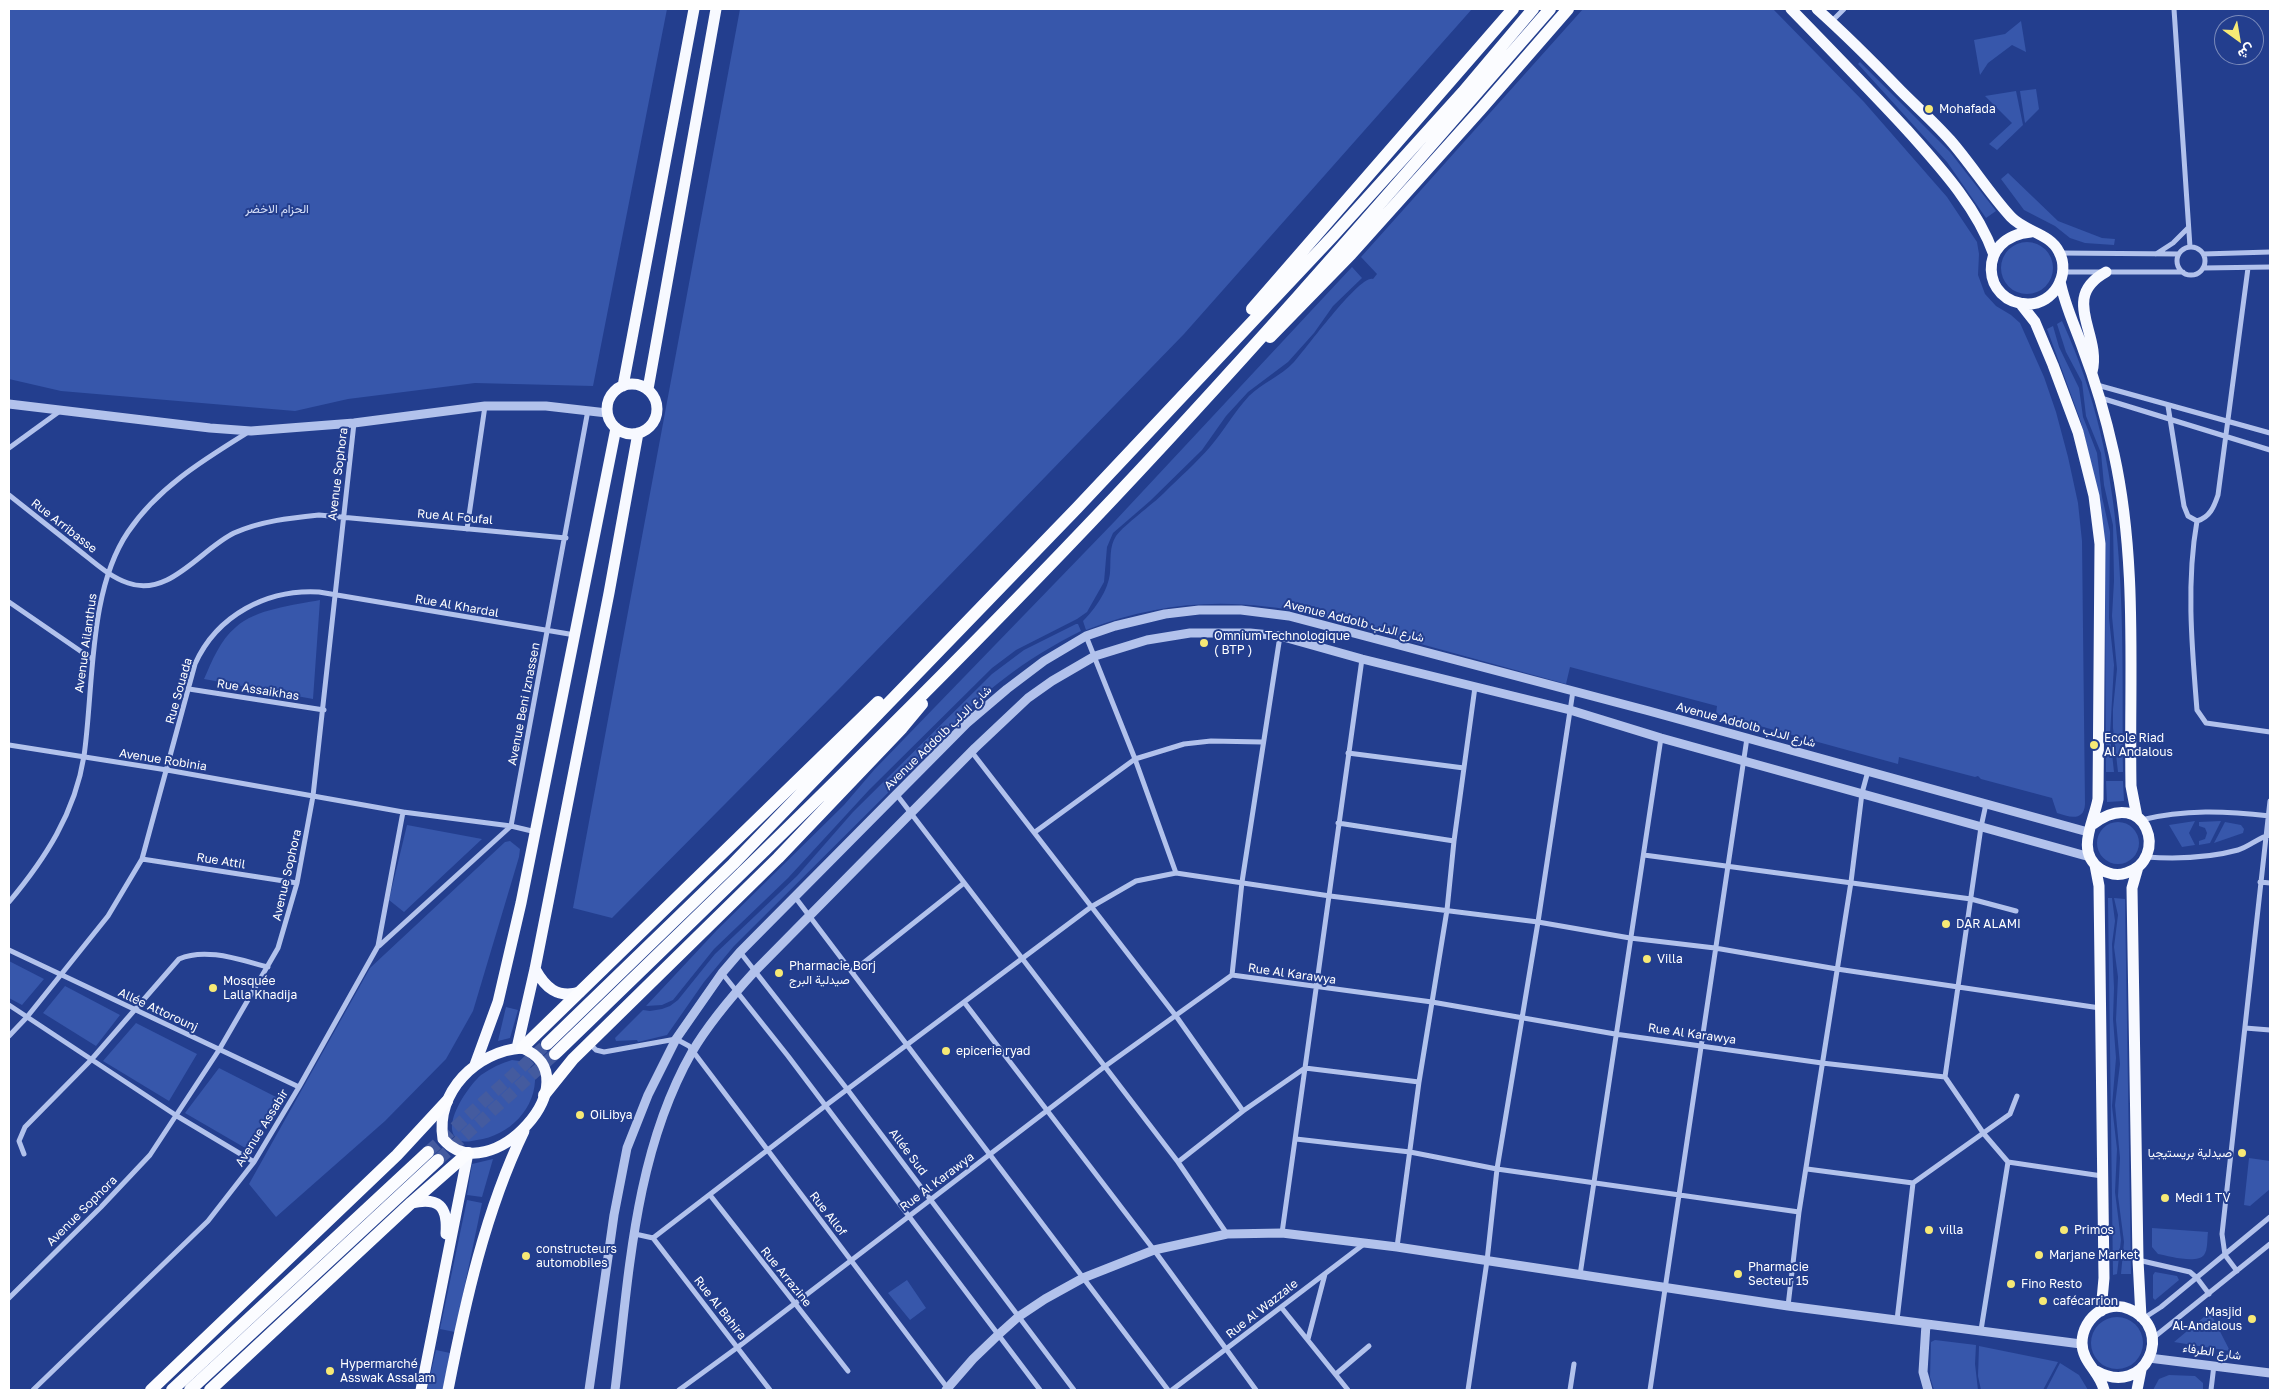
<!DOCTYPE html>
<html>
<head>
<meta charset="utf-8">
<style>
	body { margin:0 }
	#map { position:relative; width:2279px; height:1399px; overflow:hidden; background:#233e8e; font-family:"Golos Text",Vazirmatn,sans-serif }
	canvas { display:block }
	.frame { position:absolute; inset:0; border:10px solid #fff; pointer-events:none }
	.north { position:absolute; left:2214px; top:15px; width:50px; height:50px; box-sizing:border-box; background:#233e8e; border:1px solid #7b8bbb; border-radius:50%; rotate:148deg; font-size:14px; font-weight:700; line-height:20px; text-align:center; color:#fff }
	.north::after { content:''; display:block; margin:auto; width:18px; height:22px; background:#f7e975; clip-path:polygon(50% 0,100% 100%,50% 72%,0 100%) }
</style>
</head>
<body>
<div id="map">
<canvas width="2279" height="1399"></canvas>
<div class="frame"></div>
<div class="north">ش</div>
</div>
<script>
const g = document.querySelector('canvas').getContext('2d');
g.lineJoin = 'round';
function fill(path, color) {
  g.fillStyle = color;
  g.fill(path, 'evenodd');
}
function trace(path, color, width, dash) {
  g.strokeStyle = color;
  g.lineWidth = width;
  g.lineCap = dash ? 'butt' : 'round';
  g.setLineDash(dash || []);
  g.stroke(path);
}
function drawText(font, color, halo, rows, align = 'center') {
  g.font = font + ' "Golos Text",Vazirmatn,sans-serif';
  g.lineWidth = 4;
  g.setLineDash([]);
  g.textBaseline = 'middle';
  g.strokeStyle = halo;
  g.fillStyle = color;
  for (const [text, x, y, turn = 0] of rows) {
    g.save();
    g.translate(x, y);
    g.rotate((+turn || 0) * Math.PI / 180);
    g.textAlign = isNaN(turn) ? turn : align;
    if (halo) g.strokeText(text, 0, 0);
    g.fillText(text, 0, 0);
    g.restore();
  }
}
const green = new Path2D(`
	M9,9H667L593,386L475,383L348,399L295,411L61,391L9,379Z
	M740,9H1472L1184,334L840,688L612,918L573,908Z
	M1583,9H1773L1864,102L1947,197L1977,242L1979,254L1978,275L1985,294L1996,306L2011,315L2020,323L2044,377L2056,412L2068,457L2078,503L2082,541L2085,804C2084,822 2069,817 2057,813L2052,798L1981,779L1978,776L1975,777L1899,757L1898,764L1716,714L1717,706L1570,667L1566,684L1312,614C1232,597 1163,600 1086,630L1083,621C1095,609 1108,591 1110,573C1111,560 1109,547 1116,536C1125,524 1152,505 1164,493C1179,478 1196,463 1210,447C1224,431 1234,412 1249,396C1262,383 1281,376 1294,362C1306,349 1360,274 1373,279L1377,274L1361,257Z
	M2021,21L2026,52L2012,45L1988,63L1980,75L1974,40L2005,34Z
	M1860,62L1950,152L1996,211L1986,218L1947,162L1858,64Z
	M2036,89L2039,109L2025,123L2020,91Z
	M2016,91L2023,125L1997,150L1989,144L2012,123L1985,96Z
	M2008,173L2058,221L2102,238L2115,239L2114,245L2085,243L2070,238L2055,226L2024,210L2001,179Z
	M2001 268a26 26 0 1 1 52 0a26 26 0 1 1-52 0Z
	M1352,267L1362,278L1333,306L1314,333L1288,362L1248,392L1226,416L1202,450L1150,501L1113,533L1107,547L1104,582L1087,612L1077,619L1016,650L992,668L869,790L788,878L714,949L673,1000L662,1005L646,1006L717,930L844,805L874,770L1115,521Z
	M2062,321C2130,468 2122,614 2123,772H2118L2113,728V709L2117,669L2112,616L2114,581L2113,525L2104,485L2101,453L2086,416L2082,382L2066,352L2057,324Z
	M2053,326L2059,347L2079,388L2083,417L2097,453L2102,497L2110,532L2109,618L2114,665L2110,735L2114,772H2106L2105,580L2097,489L2081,422L2047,329Z
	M320,600L313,699L204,679C212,661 220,640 236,627C255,609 295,605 320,600Z
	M1076,624H1078L1081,631C1025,659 979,693 939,742L734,946L704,982L667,1035L638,1042L637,1040L616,1041L615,1038L643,1010L650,1011L662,1009L670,1006L678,1000L715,954L797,876L853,812L992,674L1024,650Z
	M2106,781H2123L2124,801L2107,802Z
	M2195,821L2189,833L2195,845L2182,847L2169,825Z
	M2221,821L2210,843L2199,845V841L2205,839L2207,833L2205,828L2199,826V822Z
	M2225,822L2241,825L2244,829L2243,833L2214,843Z
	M2097 843a21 21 0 1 1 42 0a21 21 0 1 1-42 0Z
	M407,825L482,839L404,912L389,900Z
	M510,841L520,849L519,857L473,1011L446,1059L385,1121L276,1217L249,1184L370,968L505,842Z
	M2108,898H2112L2115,921L2112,944L2114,988L2113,1019L2116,1058L2112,1106L2117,1149L2115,1192L2121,1240L2117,1274L2113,1275Z
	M2114,898L2125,899L2131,1274H2121L2124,1242L2118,1196L2120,1158L2115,1105L2120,1064L2116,1020L2118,977L2114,947L2118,915Z
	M9,961L44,979L22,1005L9,998Z
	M65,986L120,1015L96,1046L43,1013Z
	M506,1007L518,1010L510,1038L498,1041Z
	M136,1023L197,1054L169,1101L103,1061Z
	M512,1060L527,1062L535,1075C537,1108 509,1136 477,1140C472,1141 464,1143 459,1140C438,1128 470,1084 481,1075C491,1068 501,1063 512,1060Z
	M219,1068L278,1098L247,1149L185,1113Z
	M2249,1158L2270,1161V1189L2250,1206L2244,1205Z
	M493,1159L482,1197L467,1195L472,1164Z
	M467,1200L482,1203L455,1332L440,1329Z
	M2152,1228L2208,1232C2207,1239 2208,1250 2204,1255C2197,1264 2168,1256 2158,1254L2152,1247Z
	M2155,1272L2177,1276L2179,1280L2155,1300L2153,1298V1275Z
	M907,1280L926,1308L910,1320L888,1293Z
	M2210,1312L2230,1351L2174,1342Z
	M2091 1343a26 26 0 1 1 52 0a26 26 0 1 1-52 0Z
	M1935,1340L1976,1345L1975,1364L1978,1390H1934L1930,1377L1931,1342Z
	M1979,1346L2058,1362L2043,1390H1981L1978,1376Z
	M436,1350L450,1353L443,1390H427Z
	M2060,1363L2079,1375L2088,1390H2046Z
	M2169,1375L2195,1376L2203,1383V1390H2153L2159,1379Z`);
const trunkTunnel = new Path2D(`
	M428,1152L547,1044
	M438,1160L555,1054`);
const minor = new Path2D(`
	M2174,9L2190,247
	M1832,21L1844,9
	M2177 261a14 14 0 1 1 28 0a14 14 0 1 1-28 0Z
	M2060,253L2179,254
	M2156,254L2173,243L2188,228
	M2203,254L2270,252
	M2203,268L2270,267
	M2063,272H2183
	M2097,385L2270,433
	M2101,398L2270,450
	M2168,406L2184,506L2188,516L2197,521C2210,517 2214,507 2218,495L2248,268
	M9,448L60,411
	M9,495C33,514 57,533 81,552C95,563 110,577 128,583C169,598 201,549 234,533C261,521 290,518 319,515L566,538
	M2197,521C2186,583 2192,648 2197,710L2206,723L2270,732
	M467,529L485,406
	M9,602L92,659
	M1086,636L1135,759L1176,873
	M189,689L324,710
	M9,745L167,770L403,812L511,826L536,832
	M971,751L1176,1016L1243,1111
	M1348,753L1464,768
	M897,795L1178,1162L1227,1234
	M1986,804L1981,827L1945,1077L1984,1134L2008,1162L2102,1176
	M2141,820C2185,809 2226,811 2270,816
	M1338,823L1454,841
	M1035,832L1135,759L1184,744L1211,741L1262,742
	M1644,855L1971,899L2016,911
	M2146,857C2176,859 2209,858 2238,850C2249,847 2259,837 2270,835
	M142,859L297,883
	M2260,882L2270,883
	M795,897L1168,1390
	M9,902C45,859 75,813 84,756C94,686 88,591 128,532C158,487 205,459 250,431
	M379,946L511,826L588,410
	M9,950L299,1087
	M740,952L847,1089L1074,1390
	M852,972L964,883
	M722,973L788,1056L1040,1390
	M1232,975L1242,882L1280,636
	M964,1002L1154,1250L1256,1390
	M9,1005L177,1116L254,1162
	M2245,1028L2270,1030
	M9,1036L27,1017L108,916L142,859L195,664C217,615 267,589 319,592L575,635
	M590,1044L596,1050L604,1052L676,1039L689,1046L949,1390
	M1296,1139L1410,1152L1497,1169L1799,1212
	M24,1154L19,1141L25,1127L91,1060L179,959C206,947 240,960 268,967
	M1178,1162L1243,1111L1305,1068L1419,1082
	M1807,1169L1913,1183L2010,1114L2017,1096
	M710,1195L848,1371
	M1282,1233L1362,659
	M635,1234L653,1238L825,1106L1091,907L1136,881L1176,873L1330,896L1538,922L1630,938L1715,948L1837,969L2100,1008
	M653,1238L770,1390
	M1397,1247L1419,1082L1447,910L1454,841L1475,687
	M2138,1260L2190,1272L2197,1278L2209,1294
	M2237,1271L2225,1255L2222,1234L2270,801
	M1580,1275L1661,738
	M9,1298L101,1207L150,1155L219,1050L278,948L297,883L313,796L354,423
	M1788,1306L1799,1212L1851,882L1862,793L1868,771
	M1281,1307L1348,1390
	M2144,1318L2161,1307L2270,1217
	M1897,1320L1913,1183
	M1981,1330L2008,1162
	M2153,1338L2270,1244
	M1308,1339L1325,1274
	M1336,1374L1369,1346
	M33,1390L208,1221L254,1162L299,1087L378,946L403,812
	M679,1390L738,1347L1104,1067L1232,975L1432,1002L1615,1034L1822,1063L1945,1077
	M1172,1390L1364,1244
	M1468,1390L1487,1261L1497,1169L1538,922L1573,691
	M1570,1390L1574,1364
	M1650,1390L1747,738
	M2211,1390L2214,1365`);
const tertiary = new Path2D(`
	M9,404L210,428L251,431L354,423L485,406H546L607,413
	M1926,1324L1923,1372L1928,1390
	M2149,1358L2270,1373
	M589,1390L614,1215L627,1148L648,1095L676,1039L722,973L740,952L967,723L1007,689L1044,661L1086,636L1115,626L1165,614L1199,610H1241L1289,616L1649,711L2088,832
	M615,1390C629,1276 634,1154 692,1052C709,1023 733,995 755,971L975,748L1028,698L1052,681L1095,656L1147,640L1190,633H1250L1280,636L1362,659L1570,710L1661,738L2090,857
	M946,1390L973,1359L998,1335L1018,1317L1045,1299L1083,1278L1154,1250L1227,1234L1282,1233L1397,1247L1788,1306L2081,1344`);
const primary = new Path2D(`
	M1791,9C1830,49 1869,89 1907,130C1940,167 1977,207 1994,255
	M1817,9C1846,35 1874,63 1901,91C1917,107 1935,123 1950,140C1971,164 1989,193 2011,217C2025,232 2050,233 2059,252C2071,274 2054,304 2028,304C1982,304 1975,237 2031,232
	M2060,281C2065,306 2075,326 2083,349C2096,383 2106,418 2114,454C2138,563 2129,676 2131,786L2137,817
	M2020,303L2035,322L2053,365L2078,432L2094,496L2100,544L2098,799C2094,822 2075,851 2100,869C2108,874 2118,876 2126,873C2170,860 2147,784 2093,824
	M2092,372C2102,333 2059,298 2106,272
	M607 409a25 25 0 1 1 50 0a25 25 0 1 1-50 0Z
	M623,386L694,9
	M648,389L716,9
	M2095,865L2099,886L2104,1278L2101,1311
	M2138,867L2132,888L2138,1260L2141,1317
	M535,969C545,987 557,999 580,992
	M517,1048L535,969L609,593L638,433
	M522,1048C595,1077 489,1193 443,1139C435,1092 477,1051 522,1048Z
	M475,1065L498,1002L521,903L616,428
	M411,1203C439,1197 448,1206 446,1234
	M2096,1371C2146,1399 2176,1328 2129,1309C2120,1305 2109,1306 2100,1311C2089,1318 2082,1330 2082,1343C2082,1362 2100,1372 2104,1390
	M421,1390L468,1153
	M448,1390C465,1303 485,1212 524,1131
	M2137,1390L2141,1370`);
const trunk = new Path2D(`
	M1252,309L1513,9
	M1270,337L1351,254L1481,109L1568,9
	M547,1044L733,864L1077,508L1333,236L1463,92L1533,9
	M522,1048L878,702
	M555,1054C736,879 917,705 1090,523C1249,356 1399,182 1550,9
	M544,1095L573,1059L778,858L902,728L922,704
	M151,1390L397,1155L447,1101
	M172,1390L428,1152
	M190,1390L438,1160
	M210,1390L411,1203L468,1153`);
const markers = [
	[1929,109,5,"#f7e975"],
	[1204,643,5,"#f7e975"],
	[2094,745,5,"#f7e975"],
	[1946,924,5,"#f7e975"],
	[1647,959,5,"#f7e975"],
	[779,973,5,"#f7e975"],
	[213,988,5,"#f7e975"],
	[946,1051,5,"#f7e975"],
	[580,1115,5,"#f7e975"],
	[2242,1153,5,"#f7e975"],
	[2165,1198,5,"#f7e975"],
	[1929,1230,5,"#f7e975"],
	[2064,1230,5,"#f7e975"],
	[2039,1255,5,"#f7e975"],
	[526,1256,5,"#f7e975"],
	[1738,1274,5,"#f7e975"],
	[2011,1284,5,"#f7e975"],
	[2043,1301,5,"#f7e975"],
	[2252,1319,5,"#f7e975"],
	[330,1371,5,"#f7e975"]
];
const poiNames = [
	["Mohafada",1939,109],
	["Omnium Technologique",1214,636],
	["( BTP )",1214,650],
	["Ecole Riad",2104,738],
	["Al Andalous",2104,752],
	["DAR ALAMI",1956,924],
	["Villa",1657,959],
	["Pharmacie Borj",789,966],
	["صيدلية البرج",789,980],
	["Mosquée",223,981],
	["Lalla Khadija",223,995],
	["epicerie ryad",956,1051],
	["OiLibya",590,1115],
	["صيدلية بريستيجيا",2232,1153,"right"],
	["Medi 1 TV",2175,1198],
	["villa",1939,1230],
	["Primos",2074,1230],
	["constructeurs",536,1249],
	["automobiles",536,1263],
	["Marjane Market",2049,1255],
	["Pharmacie",1748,1267],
	["Secteur 15",1748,1281],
	["Fino Resto",2021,1284],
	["cafécarrion",2053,1301],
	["Masjid",2242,1312,"right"],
	["Al-Andalous",2242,1326,"right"],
	["Hypermarché",340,1364],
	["Asswak Assalam",340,1378]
];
const parkNames = [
	["الحزام الاخضر",277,209]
];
const streetNames = [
	["Avenue Sophora",338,474,-83],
	["Rue Al Foufal",455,517,5],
	["Rue Arribasse",64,526,38],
	["Rue Al Khardal",457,606,10],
	["Avenue Addolb شارع الدلب",1354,621,14],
	["Avenue Ailanthus",86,643,-82],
	["Rue Assaikhas",258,690,9],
	["Rue Souada",179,691,-74],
	["Avenue Beni Iznassen",524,704,-79],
	["Avenue Addolb شارع الدلب",1746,725,15],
	["Avenue Addolb شارع الدلب",938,738,-44],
	["Avenue Robinia",163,760,9],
	["Rue Attil",221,861,9],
	["Avenue Sophora",287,875,-77],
	["Rue Al Karawya",1292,974,8],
	["Allée Attorounj",158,1010,25],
	["Rue Al Karawya",1692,1034,8],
	["Avenue Assabir",262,1128,-58],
	["Allée Sud",908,1152,53],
	["Rue Al Karawya",937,1182,-37],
	["Avenue Sophora",82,1211,-45],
	["Rue Allof",828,1214,52],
	["Rue Arrazine",786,1277,51],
	["Rue Al Bahira",720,1308,52],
	["Rue Al Wazzale",1262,1309,-38],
	["شارع الطرفاء",2212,1352,8]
];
fill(green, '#3757ab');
trace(trunkTunnel, '#445b9f', 12, [12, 6]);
trace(minor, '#b2c2ec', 5);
trace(tertiary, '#b2c2ec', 9);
trace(primary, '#f7f9ff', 11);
trace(trunk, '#fbfcff', 12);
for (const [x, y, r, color] of markers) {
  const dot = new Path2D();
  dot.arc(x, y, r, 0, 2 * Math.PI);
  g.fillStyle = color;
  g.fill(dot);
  trace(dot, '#233e8e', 2);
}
drawText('12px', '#fff', '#233e8e', poiNames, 'left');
drawText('12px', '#d7e0f9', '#233e8e', parkNames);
drawText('12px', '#fff', '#233e8e', streetNames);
</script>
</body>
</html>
